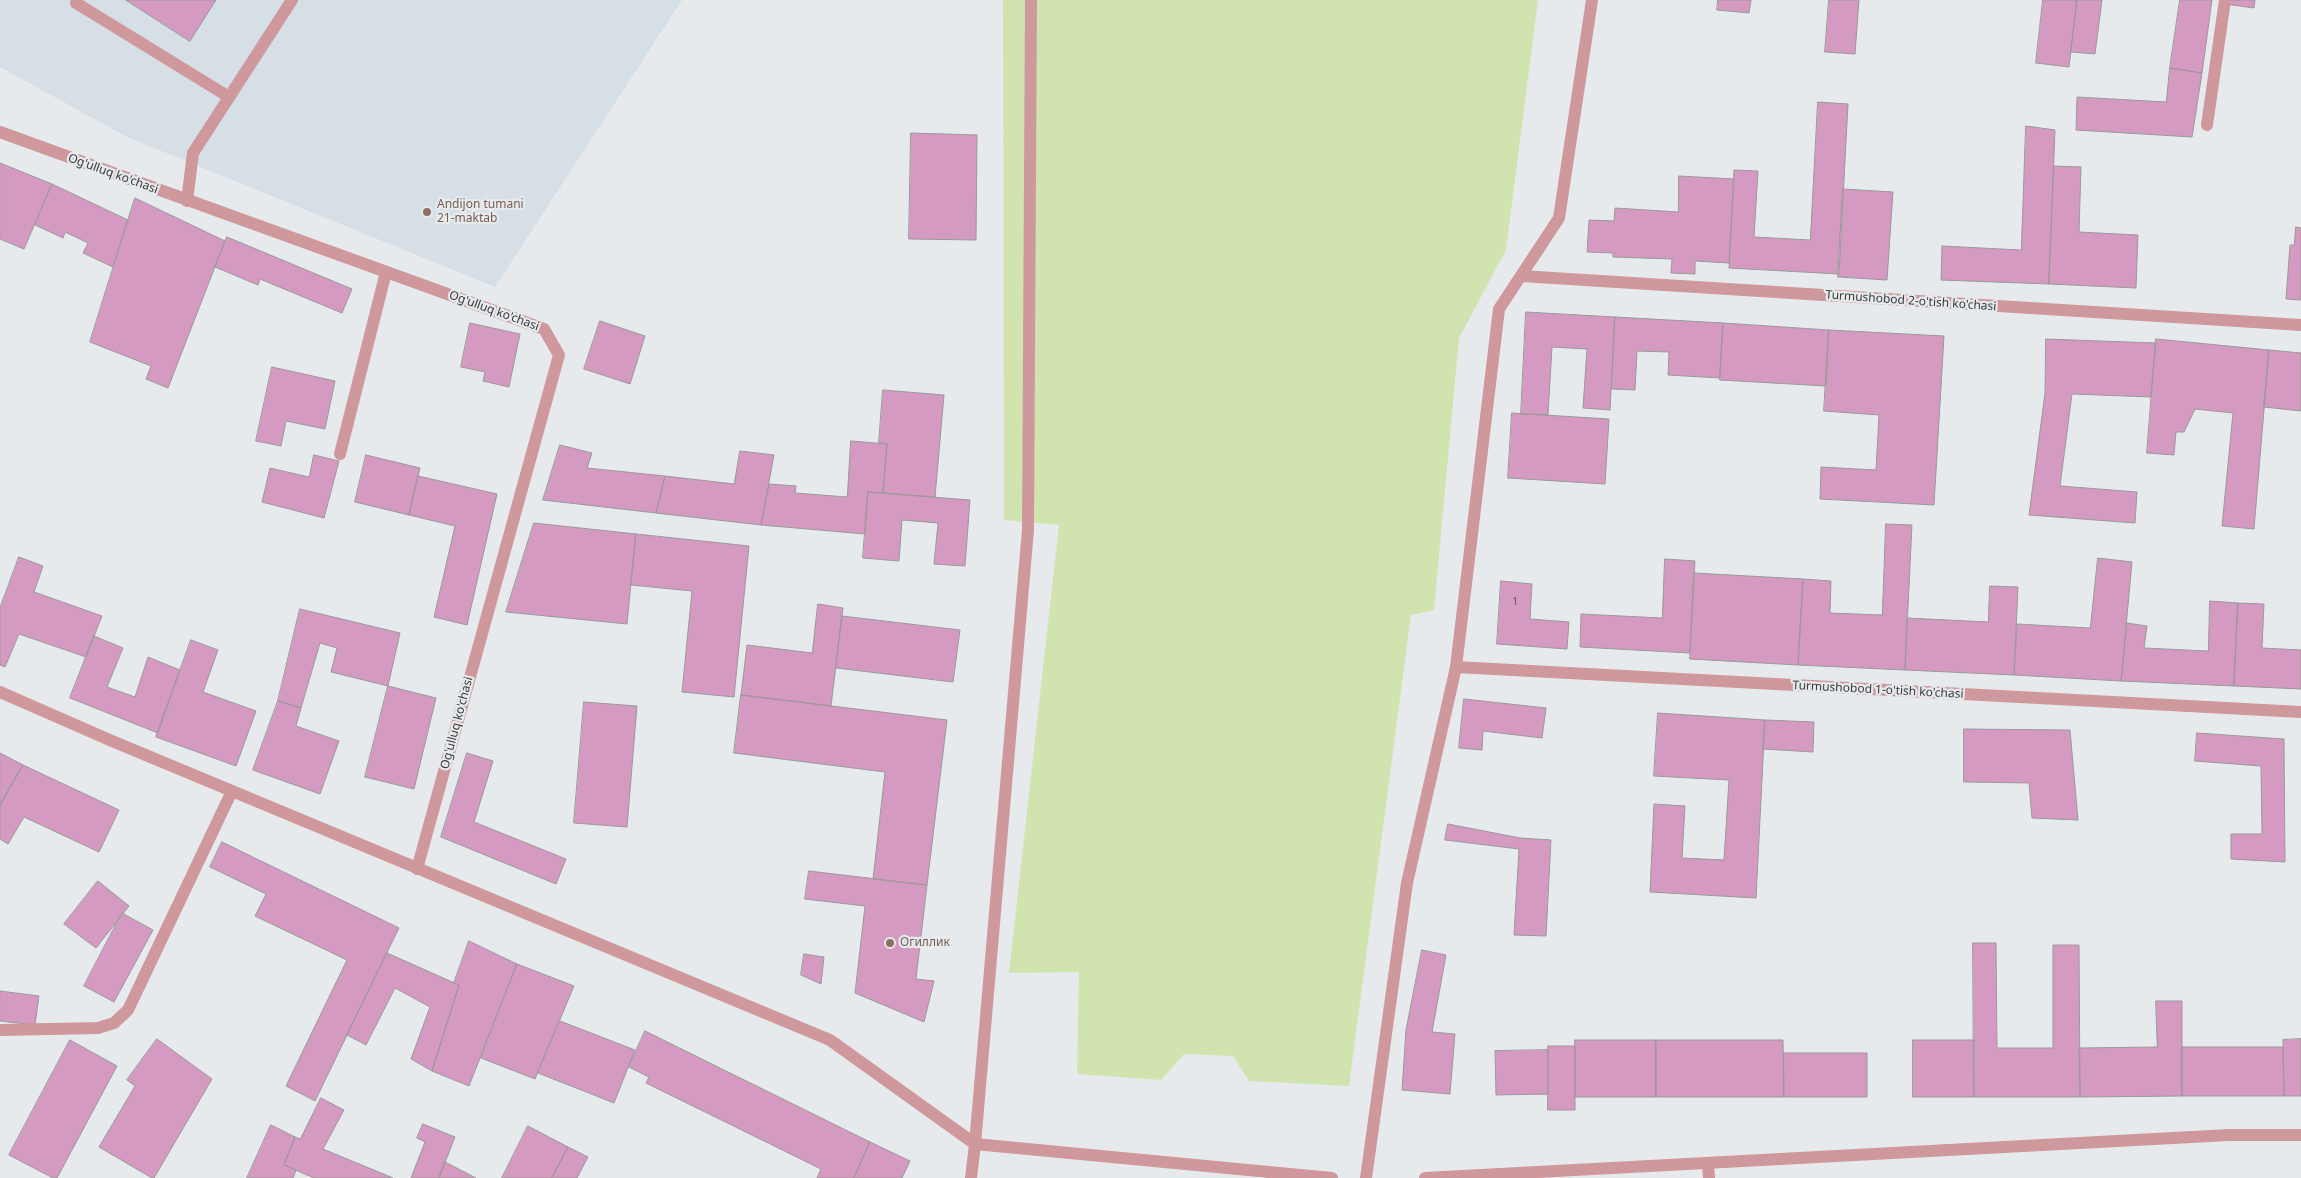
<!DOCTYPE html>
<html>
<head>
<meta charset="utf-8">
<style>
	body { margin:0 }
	canvas { display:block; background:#e7eaec }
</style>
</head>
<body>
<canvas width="2301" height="1178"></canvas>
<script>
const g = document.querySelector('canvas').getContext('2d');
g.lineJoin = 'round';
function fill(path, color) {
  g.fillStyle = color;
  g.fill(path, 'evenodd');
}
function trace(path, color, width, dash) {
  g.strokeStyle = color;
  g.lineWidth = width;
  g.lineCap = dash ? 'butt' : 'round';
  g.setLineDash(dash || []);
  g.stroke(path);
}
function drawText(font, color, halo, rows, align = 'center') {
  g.font = font + ' "Noto Sans",sans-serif';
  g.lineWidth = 4.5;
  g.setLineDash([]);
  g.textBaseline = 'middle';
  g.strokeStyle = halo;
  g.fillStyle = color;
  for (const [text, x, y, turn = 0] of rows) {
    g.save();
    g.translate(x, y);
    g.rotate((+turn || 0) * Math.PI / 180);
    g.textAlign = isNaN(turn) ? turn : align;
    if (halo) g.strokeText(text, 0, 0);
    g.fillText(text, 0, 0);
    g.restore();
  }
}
const built = new Path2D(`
	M0,0H682L495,287L127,137L0,67Z`);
const green = new Path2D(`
	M1003,0H1538L1506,250L1459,338L1434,610L1411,615L1349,1086L1249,1081L1233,1056L1184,1054L1161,1080L1077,1074L1079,972L1009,973L1059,525L1004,520Z`);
const building = new Path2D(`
	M126,0H216L190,41Z
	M1718,0H1751L1749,13L1717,10Z
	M1829,0H1859L1855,54L1825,52Z
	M2043,0H2077L2069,67L2036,63Z
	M2077,0H2102L2095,54L2071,52Z
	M2180,0H2212L2202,73L2170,68Z
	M2226,0H2255L2254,8L2225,4Z
	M2170,68L2202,73L2192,137L2076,130L2077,97L2166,102Z
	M1818,102L1848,104L1839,274L1729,268L1734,170L1758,171L1754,237L1810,240Z
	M2026,126L2055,130L2049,284L1941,280L1942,246L2021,250Z
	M911,133L977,135L976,240L909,239Z
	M0,163L52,184L24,249L0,239Z
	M2054,166L2081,167L2079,232L2138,235L2136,288L2049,284Z
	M1679,176L1734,179L1729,263L1695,261V274L1671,273L1672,259L1613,257V253L1587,252L1589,220L1614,221L1615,208L1678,212Z
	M52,184L128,220L113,267L83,253L88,243L65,232L63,238L35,225Z
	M1843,189L1893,192L1887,280L1838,277Z
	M135,198L225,241L168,388L146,379L151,366L90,342Z
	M2296,227L2301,228V300L2286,299L2290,245H2294Z
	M227,237L352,289L342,313L260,279L258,285L215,267Z
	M1526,312L1615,317L1610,410L1583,408L1587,349L1552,347L1548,415L1521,414Z
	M1615,317L1723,323L1720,378L1668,375L1669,352L1637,351L1635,390L1612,389Z
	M600,321L645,336L630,384L584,369Z
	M470,323L520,334L509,387L483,381L485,372L461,367Z
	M1723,323L1829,330L1826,386L1720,380Z
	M1829,330L1944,336L1934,505L1820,499L1821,467L1876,470L1879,415L1824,411Z
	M2046,339L2156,343L2151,397L2072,394L2060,486L2137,492L2135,523L2029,515L2045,393Z
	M2156,339L2269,350L2254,529L2222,526L2233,413L2195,409L2184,432H2176L2174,455L2147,453Z
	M2269,350L2301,353V411L2264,407Z
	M272,367L335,381L325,429L286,421L281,446L256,441Z
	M883,390L944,395L935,497L883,493L887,444L879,443Z
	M1512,413L1609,419L1605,484L1508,478Z
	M851,441L887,444L883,493L868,492L865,534L761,525L769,484L796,486L795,493L847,497Z
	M560,445L592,453L587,468L665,476L656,513L543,500Z
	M740,451L774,455L761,525L656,513L665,476L734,484Z
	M314,455L339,461L324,518L262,502L270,468L309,477Z
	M366,455L420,468L409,515L355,502Z
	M418,476L497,494L467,625L434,617L455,526L409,515Z
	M868,492L970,500L965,566L934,564L938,523L902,520L899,561L863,558Z
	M534,523L636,534L627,624L506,612Z
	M1886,524L1912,525L1905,670L1798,665L1803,579L1831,581L1830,613L1882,615Z
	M636,534L749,546L734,697L682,692L692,591L631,585Z
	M19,557L43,566L34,592L102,616L86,657L19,634L5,667L0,665V608Z
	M2098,558L2132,562L2121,681L2014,675L2017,624L2090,628Z
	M1665,559L1695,561L1690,653L1580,647L1581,614L1662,618Z
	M1694,573L1803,579L1798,665L1690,659Z
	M1501,581L1532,584L1530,619L1569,622L1567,649L1497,644Z
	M1990,586L2018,587L2014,675L1905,670L1907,618L1988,622Z
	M2210,601L2238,603L2234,686L2121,681L2127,623L2147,626L2144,648L2208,651Z
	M2238,603L2264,604L2262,648L2301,650V689L2234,686Z
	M818,604L843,608L831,706L741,695L747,645L812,653Z
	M300,609L400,633L388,686L331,672L337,648L320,643L301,708L278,701Z
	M842,616L960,630L953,682L836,668Z
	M94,636L123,648L107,687L135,697L148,657L180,670L158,733L70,698Z
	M191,640L218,650L203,692L256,711L236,766L156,737Z
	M388,686L436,698L414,789L365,777Z
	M741,695L947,720L927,885L873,879L885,772L734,753Z
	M1464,699L1546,708L1542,738L1483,731L1482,750L1459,748Z
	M278,701L301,708L296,726L339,741L320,794L253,770Z
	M584,702L637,706L627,827L574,823Z
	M1658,713L1765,720L1756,898L1650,892L1654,804L1685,806L1682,858L1724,860L1729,780L1654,776Z
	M1765,720L1814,722L1813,752L1763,749Z
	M1964,729L2070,730L2078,820L2032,818L2029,783L1964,782Z
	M2197,733L2284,739L2285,862L2231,859V834H2262L2261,766L2195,761Z
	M0,753L23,765L0,805Z
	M467,753L493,761L474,822L566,859L556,884L441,837Z
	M23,765L119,810L99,852L24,817L8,844L0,839V805Z
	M1448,824L1520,838L1551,840L1546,936L1514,935L1519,849L1445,840Z
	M222,842L399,928L315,1101L286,1086L347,960L255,916L266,894L210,867Z
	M809,871L927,885L916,979L934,981L924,1022L855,993L865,906L805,899Z
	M98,881L129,906L96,948L64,924Z
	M122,913L153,930L114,1002L84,986Z
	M469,941L517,964L469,1086L432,1071L459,985L454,983Z
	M1973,943H1996L1997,1048H2053V945H2079L2080,1097H1974Z
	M1422,950L1446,955L1432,1032L1455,1034L1450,1094L1402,1090L1406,1030Z
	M387,953L459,985L432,1071L411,1059L430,1007L395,988L366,1045L347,1035Z
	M804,954L824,957L821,984L801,975Z
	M517,964L574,986L535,1079L481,1058Z
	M0,991L39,996L35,1025L0,1021Z
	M2156,1001H2182V1096L2080,1097L2079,1048L2157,1047Z
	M560,1021L635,1050L614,1103L538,1073Z
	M645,1031L870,1142L854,1178H817L821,1169L646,1083L649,1077L629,1067Z
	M157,1039L212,1079L154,1178H152L99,1147L135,1086L127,1080Z
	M2301,1039V1096H2284L2283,1040Z
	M70,1040L117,1066L57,1178H53L9,1155Z
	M1575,1040H1656V1097H1575Z
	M1656,1040H1783L1784,1097H1656Z
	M1913,1040H1974V1097H1913Z
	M1548,1046H1575V1110H1548Z
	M2182,1047H2283L2284,1096H2182Z
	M1548,1050V1094L1496,1095L1495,1051Z
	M1784,1053H1867V1097H1784Z
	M321,1098L344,1110L323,1149L393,1178H314L284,1165L295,1137L300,1139Z
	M423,1124L455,1137L439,1178H411L425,1142L417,1138Z
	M271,1125L295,1137L284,1165L296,1170L293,1178H247Z
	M528,1126L568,1147L552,1178H502Z
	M870,1142L910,1161L902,1178H854Z
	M568,1147L588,1157L577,1178H552Z
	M445,1162L476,1178H439Z`);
const service = new Path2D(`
	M76,3L229,97
	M2207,125L2225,0
	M187,201L193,153L292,0
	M340,454L386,272
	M0,1030L98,1028L114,1023L128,1010L232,791
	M975,1144L1028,530L1031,0
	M1708,1163L1709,1178`);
const minor = new Path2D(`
	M0,132L544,329L559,355L417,869
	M1521,276L2301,325
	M1456,667L2301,712
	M1366,1178L1407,883L1456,667L1499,309L1559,218L1592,0`);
const tertiary = new Path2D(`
	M0,692L112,741L830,1040L975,1144L1332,1178
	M971,1178L975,1144
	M1425,1178L2229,1135H2301`);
const markers = [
	[427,212,5,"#8d6e63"],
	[890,943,5,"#8d6e63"]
];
const numberNames = [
	["1",1515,602]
];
const streetNames = [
	["Og'ulluq ko'chasi",113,174,20],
	["Turmushobod 2-o'tish ko'chasi",1911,301,4],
	["Og'ulluq ko'chasi",494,311,20],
	["Turmushobod 1-o'tish ko'chasi",1878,690,3],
	["Og'ulluq ko'chasi",457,723,-75]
];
const educationNames = [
	["Andijon tumani",437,205],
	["21-maktab",437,219],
	["Огиллик",900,943]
];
fill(built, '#d6dfe6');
fill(green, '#d1e4af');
fill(building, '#d59ac1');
trace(building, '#9b989a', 1);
trace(service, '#cf989c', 12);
trace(minor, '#cf989c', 12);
trace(tertiary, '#cf989c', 12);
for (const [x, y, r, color] of markers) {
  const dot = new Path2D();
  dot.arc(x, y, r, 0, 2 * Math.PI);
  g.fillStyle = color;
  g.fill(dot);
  trace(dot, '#e7eaec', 2);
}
drawText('10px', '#5e505b', null, numberNames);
drawText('12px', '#373839', '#e7eaec', streetNames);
drawText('12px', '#785e54', '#e7eaec', educationNames, 'left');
</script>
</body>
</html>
